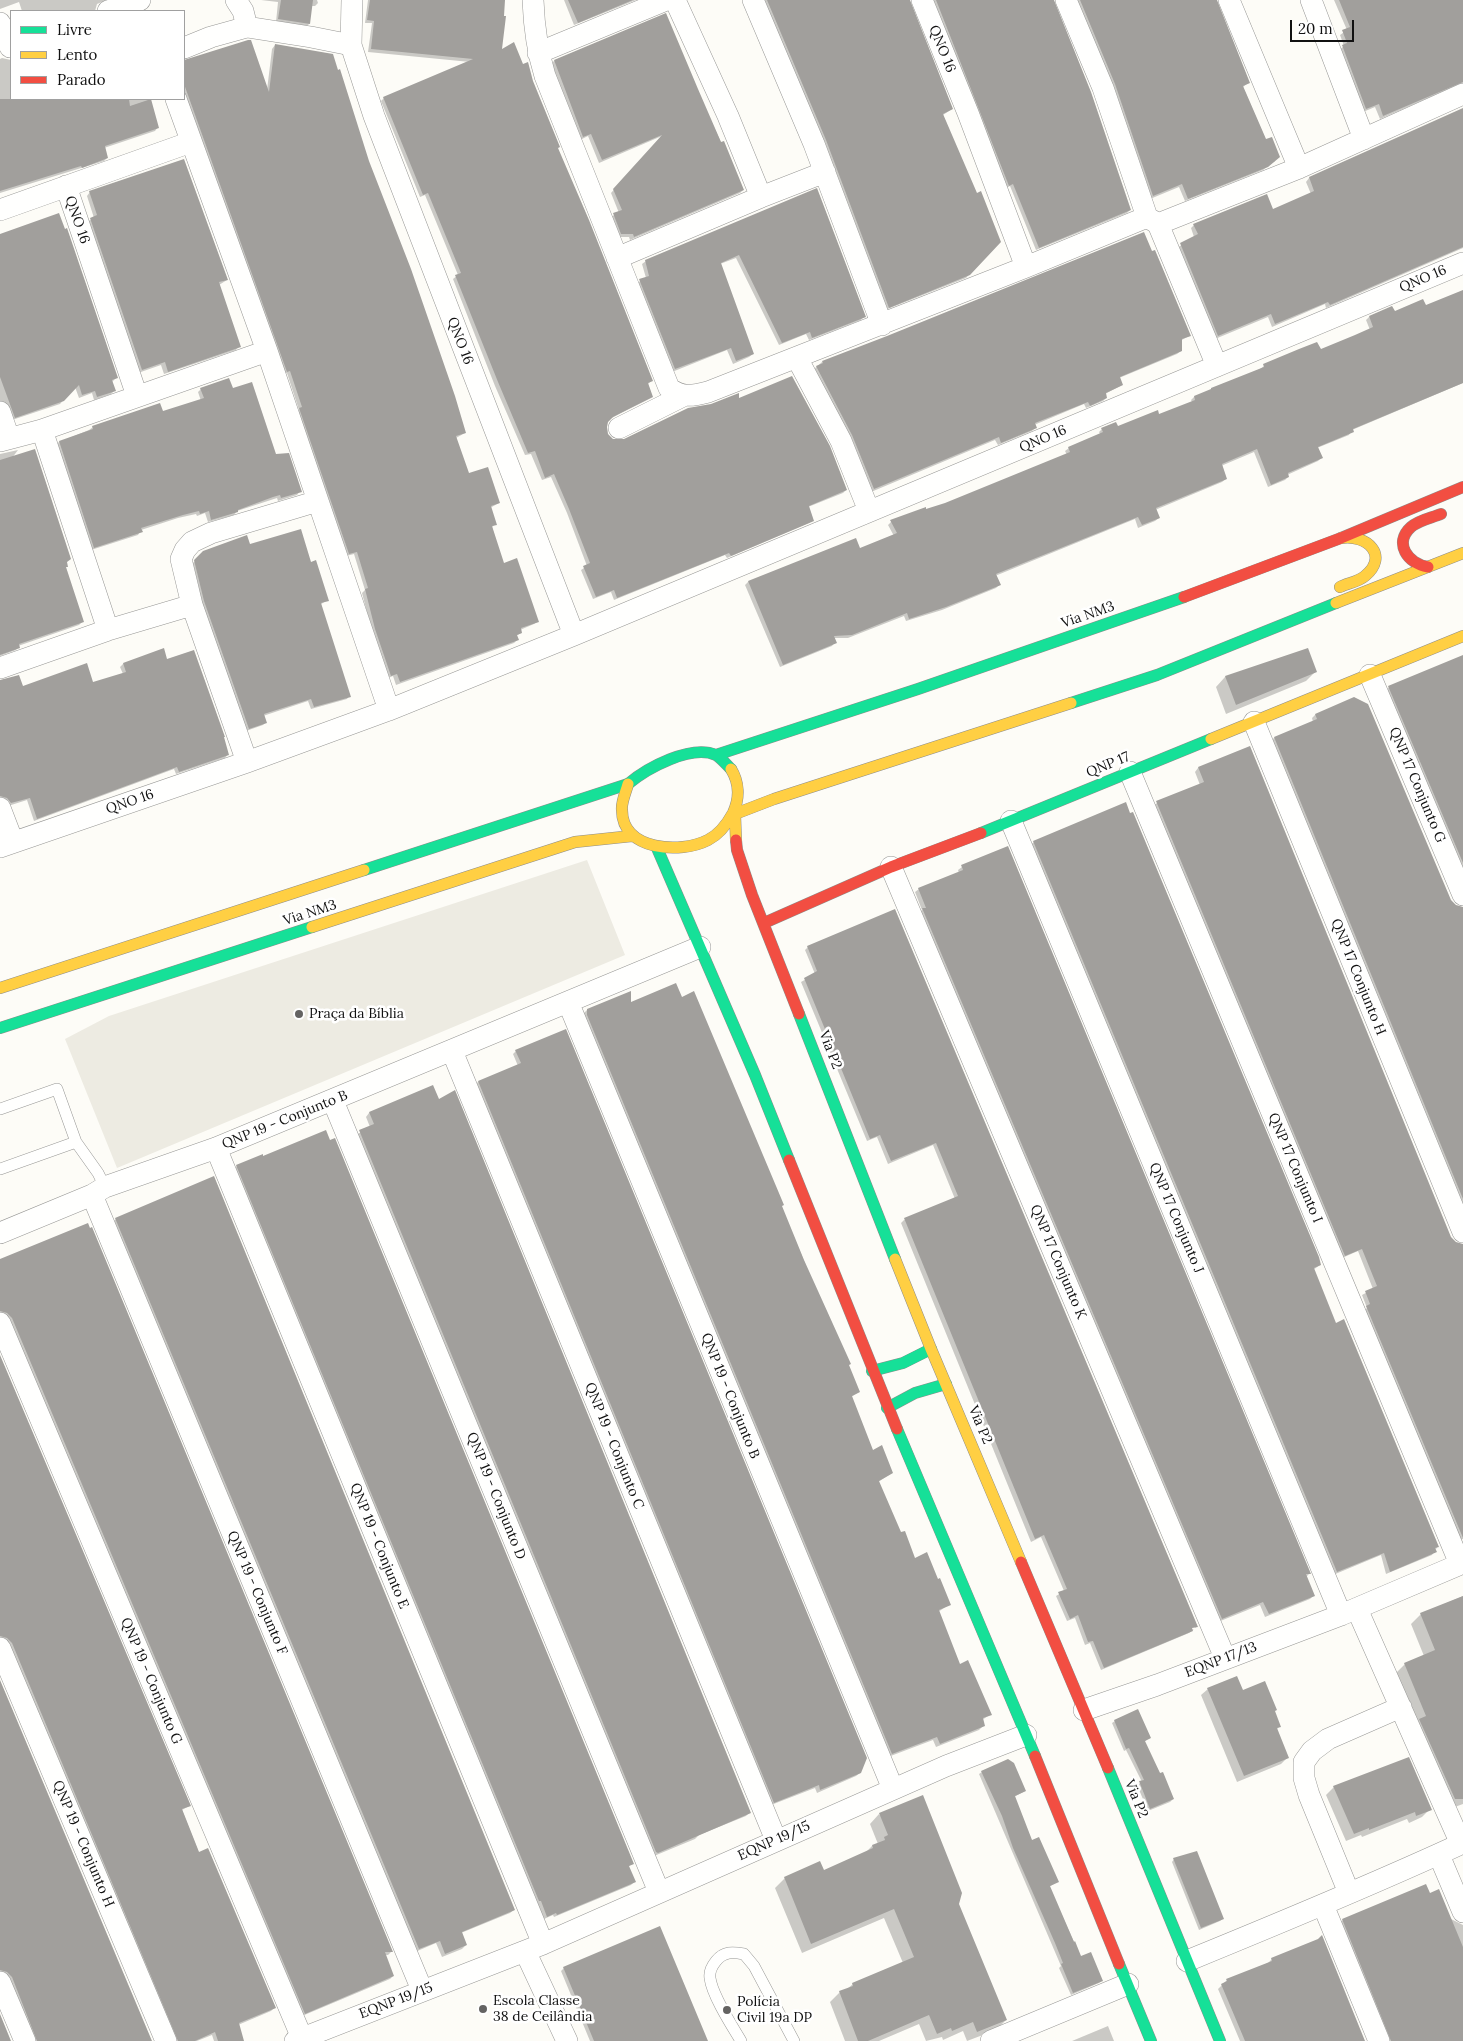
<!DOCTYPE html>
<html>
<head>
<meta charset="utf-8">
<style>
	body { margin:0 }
	#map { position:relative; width:1463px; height:2041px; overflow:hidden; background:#fdfcf7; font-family:Lora,serif }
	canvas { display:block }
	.legend { position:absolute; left:10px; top:10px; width:175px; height:90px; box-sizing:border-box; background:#fff; border:1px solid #a0a0a0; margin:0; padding:6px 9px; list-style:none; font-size:15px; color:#111 }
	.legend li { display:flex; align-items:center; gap:10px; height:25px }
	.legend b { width:25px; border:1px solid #a0a0a0 }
	.scale { position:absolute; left:1290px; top:20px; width:64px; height:22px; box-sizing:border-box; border:2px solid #111; border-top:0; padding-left:6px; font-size:15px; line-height:18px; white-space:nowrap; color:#111; -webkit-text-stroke:4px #fff; paint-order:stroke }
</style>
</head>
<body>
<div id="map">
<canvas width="1463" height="2041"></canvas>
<ul class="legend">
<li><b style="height:6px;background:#16e098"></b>Livre</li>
<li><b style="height:6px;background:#ffcf43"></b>Lento</li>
<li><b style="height:6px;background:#f24e42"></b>Parado</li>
</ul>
<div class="scale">20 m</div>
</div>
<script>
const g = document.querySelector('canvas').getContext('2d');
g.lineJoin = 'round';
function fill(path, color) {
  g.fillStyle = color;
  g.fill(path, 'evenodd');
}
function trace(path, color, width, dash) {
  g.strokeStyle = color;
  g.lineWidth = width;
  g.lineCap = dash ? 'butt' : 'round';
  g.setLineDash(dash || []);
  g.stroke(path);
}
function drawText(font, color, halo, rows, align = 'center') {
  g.font = font + ' Lora,serif';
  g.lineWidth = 5;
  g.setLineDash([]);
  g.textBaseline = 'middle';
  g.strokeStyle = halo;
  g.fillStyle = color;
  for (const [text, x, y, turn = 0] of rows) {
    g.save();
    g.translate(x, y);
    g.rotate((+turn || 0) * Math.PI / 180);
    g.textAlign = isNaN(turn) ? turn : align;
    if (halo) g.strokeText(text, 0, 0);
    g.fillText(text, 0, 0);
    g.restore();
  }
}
const plaza = new Path2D(`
	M587,860L625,955L117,1168L65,1039L109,1016Z`);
const shadow = new Path2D(`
	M0,0H107L97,4L95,11H22L19,2L0,9Z
	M261,0H317L318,3L315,6H311L309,24L306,27L276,22L278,2Z
	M368,0H504L500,51L523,66L532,81L557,148L651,381L648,384L652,396L608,420L605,427L607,435L612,440L624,441L738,400L846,490L843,493L808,507L813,520L809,523L727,558L725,555L614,600L611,592L593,599L581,570L587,566L567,513L551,477L542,480L531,454L525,455L495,386L453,279L458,275L425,195L420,197L381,101L384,98L470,62L368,52L372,23H365Z
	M564,0H636L574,25Z
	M762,0H909L952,109L943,115L976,195L999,242L966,278L885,310Z
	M931,0H1052L1130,210L1127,213L1036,250L1010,186L1006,188Z
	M1075,0H1216L1248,83L1243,87L1275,161L1263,170L1185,201L1179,187L1150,199Z
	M1334,0H1463V85L1460,84L1380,119L1375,107L1363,112L1339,50L1344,46L1340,35L1347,30Z
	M666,15L697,90L743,190L740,193L630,240L629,237H618L610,217L619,213L611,193L662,136L599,163L588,136L580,140L551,64L554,61Z
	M248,41L267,90L272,49L275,45L368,162L465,433L456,438L468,475L499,503L490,508L496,524L492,527L503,564L538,621L534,624L520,630L521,633L516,636L517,640L514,643L396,685L393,676L388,678L372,632L362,593L365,590L354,554L346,556L297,412L299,410L287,373L284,374L184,94V62Z
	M2,58L11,60V99H149L158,127L155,131L104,148L107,158L104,161L0,193V59Z
	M1463,109V248L1326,308L1325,304L1272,327L1268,317L1215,339L1177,248L1194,237L1191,228L1194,225L1272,210L1311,194L1306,182L1309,178Z
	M817,190L864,316L861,320L809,340L806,334L779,345L736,258L720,264L753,354L749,357L733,364L727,350L672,372L637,283L646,278L642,264L646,261Z
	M90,192L227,280L219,285L239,346L236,350L164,374L161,365L138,373L87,222L94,218L87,196Z
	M0,234L116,378L112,382L114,391L111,394L94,400L92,393L79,398L75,387L60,404L12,420L0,403Z
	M1463,291V383L1352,430L1349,435L1317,448L1321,458L1318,461L1287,475L1288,477L1285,480L1268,487L1254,452L1221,466L1226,479L1222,482L1155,510L1159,518L1155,521L1138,528L1135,519L995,576L999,585L996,588L942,610L906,621L904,616L848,638H834L835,642L832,646L780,667L745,585L748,582L856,540L859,550L894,536L888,525L891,522L946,504L1067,455L1065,451L1069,448L1100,434L1099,432L1102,429L1117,428L1159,416L1192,402L1191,400L1194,397L1260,369L1264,366L1320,350L1370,330L1366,320L1369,317L1425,306Z
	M1189,336L1180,341L1181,351L1177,354L1119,378L1122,385L1105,394L1106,398L1103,401L1086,408L1084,404L1034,425L1035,428L1032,431L998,445L995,440L871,492L813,370L822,362L887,338Z
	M201,389H232L300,491L297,495L278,501L277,498L237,511L234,515L208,522L205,513L197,516L196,514L178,518L141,530L138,535L91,550L56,445L59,442L89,430L93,427L162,413L201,401L198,392Z
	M18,450L12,458L67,562V566L65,568L82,622L79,625L18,646L16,650L0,656V454Z
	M249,545L310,564L327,600L320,605L349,696L347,699L311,709L308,701L263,716L266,722L263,725L246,731L202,605L192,564L203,552Z
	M1308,650L1315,672L1306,681L1226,714L1216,687L1225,677Z
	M1463,657V874L1386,691L1389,687Z
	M166,660L228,754L225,758L176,774L174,769L34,821L27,800L8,806L0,799V683L22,687L93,684L123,674L120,667L123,664Z
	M1354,699L1450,900L1454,906L1463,908V1210L1271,741L1274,738L1313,722L1312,718L1315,715Z
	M1250,748L1450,1237L1454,1243L1463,1245V1539L1459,1540L1364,1311L1367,1308L1362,1295L1373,1289L1358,1251L1342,1258L1153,806L1157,803L1200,785L1195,772L1198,768Z
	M1034,842L1320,1265L1313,1270L1335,1325L1438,1546L1432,1555L1386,1574L1381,1555L1333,1575L1030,845Z
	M962,867L1309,1574L1306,1577L1314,1595L1310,1599L1265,1617L1260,1605L1218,1622L919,913L922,910L915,892L919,889L959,873L958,870Z
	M895,911L1197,1626L1195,1628V1626L1186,1629L1187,1631L1194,1629L1189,1633L1101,1670L1090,1643L1085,1645L1075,1618L1067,1621L1056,1596L1064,1591L1041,1537L1031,1542L901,1223L904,1220L955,1199L933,1145L888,1164L877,1137L867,1141L801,982L815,974L805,950L808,947Z
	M630,1004L781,1206L859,1392L851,1397L873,1452L892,1473L878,1482L901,1534L914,1559L937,1580L950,1604L938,1612L960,1666L991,1714L982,1720L983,1726L979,1730L936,1747L933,1740L888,1757L583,1014L587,1010Z
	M516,1051L860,1773L856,1776L817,1793L815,1788L771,1805L475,1085L478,1082L518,1066L513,1054Z
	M433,1087L750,1812L746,1816L699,1835L695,1839L654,1856L356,1135L370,1127L366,1117L369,1113Z
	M263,1158L632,1863L628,1867L634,1882L631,1885L554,1917L553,1915L544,1919L234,1169L237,1166Z
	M116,1219L514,1910L510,1913L461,1933L466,1945L462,1949L442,1957L436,1943L415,1952L112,1223Z
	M0,1261L391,1952L388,1955H384L393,1976L390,1979L302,2016L0,1315Z
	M0,1358L189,1806L182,1810L199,1853L274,2008L271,2011L238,2025L242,2041H214L212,2035L197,2041H175L0,1640Z
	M1463,1596V1804L1452,1808L1395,1674L1405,1664L1424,1656L1411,1624L1421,1614Z
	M0,1683L151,2041H34L0,1973Z
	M1208,1689L1242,1691L1274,1712L1280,1726L1276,1730L1288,1757L1281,1764L1237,1782L1201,1695Z
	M1115,1721L1149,1738L1144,1742L1173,1799L1170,1802L1148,1811L1137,1785L1142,1782L1126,1750L1124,1751L1112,1723Z
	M982,1772L1025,1791L1014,1797L1032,1841L1057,1882L1049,1887L1081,1957L1102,1980L1099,1983L1071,1995L1059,1968L1061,1966L979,1774Z
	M1334,1787L1430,1809L1422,1817L1409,1823L1407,1819L1362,1837L1361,1835L1346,1841L1326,1795Z
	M879,1814L958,1904L1006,2020L996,2030L967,2041L963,2031L943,2040L942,2037L926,2041L919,2024L879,2041H845L830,2002L840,1992L847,1989L853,1984L903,1963L884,1918L802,1953L775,1888L785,1878L823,1872L865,1853L872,1846L878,1844L870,1824Z
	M1174,1859L1223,1918L1220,1921L1199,1930L1172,1862Z
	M1429,1894L1449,1918L1463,1925V2041H1387L1339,1923L1343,1920Z
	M1272,1959L1364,2041H1240L1218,1989L1227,1980L1268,1963Z
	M564,1968L706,2041H590L561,1971Z
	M1108,2026L1114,2041H1072Z`);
const building = new Path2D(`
	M281,0H313L310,24L278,19Z
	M370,0H505L504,16H506L502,49L514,42L523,64L528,62L533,81L560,147L558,148L589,220L653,381L648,383L653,397L613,417L608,422L607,427L608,434L613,439H624L688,408L711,404L739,393V398L792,376L830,446L847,490L809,506L814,521L731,556L729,553L617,598L614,590L596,597L583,566L590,563L569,509L554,474L545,478L535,451L528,453L498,382L455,275L461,273L428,193L423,195L383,97L473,59L371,49L374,21L367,20Z
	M568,0H633L578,23Z
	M767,0H910L953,109L943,114L977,193L981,191L1001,242L970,275L889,308L826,140Z
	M936,0H1054L1091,92L1131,210L1039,248L1013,184L1009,186Z
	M1080,0H1217L1250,83L1243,86L1266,139L1272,137L1280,157L1268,167L1188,199L1182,184L1153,196L1115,84Z
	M1339,0H1463V82L1383,116L1379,104L1366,109L1342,45L1347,43L1342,30L1350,27Z
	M666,13L698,89L721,142L724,141L744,190L634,237L633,234H621L613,213L622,210L613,189L662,135L602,160L591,134L583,137L554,60Z
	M248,40H251L269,92L275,44L333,54L338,70L340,69L369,161L411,269L455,396L466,433L456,436L469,473L488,467L500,503L491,506L497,525L492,526L504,563L517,558L539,622L521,628L522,633L517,635L519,640L400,682L397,674L391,676L375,629L365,589L368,588L357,552L349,554L299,408L302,407L290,371L287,372L184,84V60Z
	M0,99H129L130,106L151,99L159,128L105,146L108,158L82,168L81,166L0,191Z
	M1463,108V247L1330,305L1328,302L1275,324L1271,314L1218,336L1180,243L1198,234L1193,224L1267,194L1273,209L1314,191L1309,177Z
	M184,159L228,280L219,282L241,347L168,372L165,362L142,370L90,218L97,215L89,191Z
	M817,188L866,317L812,338L810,332L782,343L739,255L721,263L754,354L736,361L731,348L675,369L639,279L649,276L645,260Z
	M59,213L65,229L67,228L118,378L112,380L116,391L97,397L95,391L82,395L79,385L64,401L15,418L0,377V234Z
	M1144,232L1152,251L1155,250L1191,336L1182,339V351L1120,377L1123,385L1106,393L1107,398L1090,406L1088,402L1035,423L1037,428L1001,443L999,437L874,489L852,435L816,366L823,363L822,361L887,336Z
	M1463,290V383L1353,429L1354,432L1318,447L1323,458L1288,473L1289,477L1271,485L1257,449L1222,464L1227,479L1156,508L1160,518L1142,525L1138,517L996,574L1001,585L946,607L909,619L907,613L852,635L834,636L837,643L783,665L748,581L856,538L860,548L897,533L890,520L926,507V509L945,503L1070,452L1068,447L1103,432L1101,428L1116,422L1118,426L1158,410L1159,414L1195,400L1194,396L1211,389V388L1264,367L1263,364L1299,349L1317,342L1321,349L1355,335L1373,327L1369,316L1392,306L1395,311L1423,299L1426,305Z
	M229,378L233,388L252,382L276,454L289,453L302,492L281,498L280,495L273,497L238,510V512L211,520L209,511L200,514L199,511L183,515L141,528L143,532L94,548L59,441L93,429L92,426L160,403L163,411L204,398L200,388Z
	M35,449L71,559L67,562L68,567H66L84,622L19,644L20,648L0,655V460Z
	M301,529L311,562L316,560L329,601L321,603L351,697L314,707L311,699L264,714L267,723L249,729L204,601L194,560L203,551L247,535L250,544Z
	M164,648L167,659L194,650L225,737H224L229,755L179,772L177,767L37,819L30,798L11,803L7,798L0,796V680L19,675L23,686L87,663L93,682L126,672L123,663Z
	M1308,648L1317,672L1236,705L1225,676Z
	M1463,655V863L1388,686Z
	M1354,697L1368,704L1451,900L1456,905L1463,907V1199L1274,737L1317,719L1315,714Z
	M1250,746L1451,1237L1456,1242L1463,1244V1538L1366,1306L1370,1304L1365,1291L1377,1286L1362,1249L1345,1256L1156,801L1204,782L1198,767Z
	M1126,802L1130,813L1133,812L1319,1257L1321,1265L1314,1268L1336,1323L1344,1319L1439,1547L1435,1548L1437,1552L1390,1572L1384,1553L1337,1572L1033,841Z
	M1008,846L1311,1574H1306L1315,1596L1269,1614L1263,1602L1222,1619L922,908H926L918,888L963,870L961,865Z
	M895,909L1198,1627L1192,1628L1193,1631L1104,1668L1093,1641L1088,1642L1078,1615L1070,1619L1058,1592L1067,1589L1044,1535L1035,1539L904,1218L958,1196L936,1143L891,1161L880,1135L870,1139L804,978L817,971L807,946Z
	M676,983L682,997L694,991L784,1205L782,1206L804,1260L851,1364L849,1365L860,1392L852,1396L873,1450L882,1445L893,1473L879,1481L901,1532L905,1531L915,1558L927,1552L938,1579L940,1578L951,1605L939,1610L960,1664L968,1660L992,1715L983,1718L985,1726L940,1744L937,1737L892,1754L587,1015V1009L631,991V1002Z
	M566,1029L867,1758L861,1773L820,1790L819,1785L774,1803L478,1081L521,1063L515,1050Z
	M433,1085L439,1099L455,1090L751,1813L658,1853L656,1852L359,1130L374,1124L369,1112Z
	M326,1130L330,1140L335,1138L634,1864L629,1866L636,1882L557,1915L556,1913L547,1917L541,1901H539L236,1165L263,1154V1156Z
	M214,1176L515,1910L462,1932L467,1945L445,1954L440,1941L419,1949L115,1218Z
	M88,1223L90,1228L92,1227L393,1952H385L394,1976L305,2014L12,1318L7,1313L0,1311V1259Z
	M0,1355L191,1806L182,1809L199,1852L208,1848L276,2008L239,2023L244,2041H218L215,2032L195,2041H178L12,1643L7,1638L0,1636Z
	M1463,1596V1799H1455L1419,1719L1426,1716L1404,1663L1435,1650L1420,1613Z
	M1237,1676L1243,1690L1265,1681L1277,1710L1275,1711L1281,1727L1277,1728L1289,1758L1244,1776L1207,1688Z
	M0,1680L152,2041H37L12,1977L7,1972L0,1970Z
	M1138,1709L1151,1738L1145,1741L1160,1773L1163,1772L1174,1799L1150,1809L1139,1781L1144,1780L1129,1748L1126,1749L1114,1720Z
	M1409,1757L1432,1810L1416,1816L1415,1812L1369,1830V1828L1354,1834L1333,1786Z
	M1008,1759L1014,1763L1026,1791L1015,1796L1032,1840L1039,1837L1059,1882L1050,1886L1074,1942L1075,1941L1081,1956L1091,1952L1103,1981L1073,1993L1061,1964L1063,1963L1055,1943L1013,1848L1002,1816L981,1771Z
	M923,1795L962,1893L959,1904L1007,2020L977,2032L973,2022L952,2031L951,2028L937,2034L929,2015L868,2041H858L839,1991L853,1986L852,1983L914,1957L894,1909L811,1944L784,1877L820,1861L824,1870L873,1848L872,1845L885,1840L884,1837L888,1835L879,1813Z
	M1197,1851L1224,1919L1201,1928L1173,1858Z
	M1426,1884L1430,1893L1439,1889L1463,1947V2041H1391L1342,1919Z
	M660,1926L708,2041H594L563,1967Z
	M1322,1935L1365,2041H1245L1221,1984L1227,1981L1226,1979L1272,1961L1271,1958L1318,1939Z
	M0,2014L11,2041H0Z`);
const lane = new Path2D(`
	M0,1109L57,1089L76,1142L98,1173L105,1187
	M0,1169L76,1142
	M741,2041C732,2026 712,1995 710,1978C709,1972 712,1966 716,1961C724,1951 733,1952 744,1954L754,1966L794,2041`);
const street = new Path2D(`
	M236,0L243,11L247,27
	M352,0L351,45L374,116L574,635
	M533,0C534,27 537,50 545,76L669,388C682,398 693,396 708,392L1026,267L1147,217
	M675,0L728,116L761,197
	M753,0L814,144L882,325
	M922,0L968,113L1026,267
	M1066,0L1103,88L1147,217L1158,224L1217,366
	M1229,0L1299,168
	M1311,0L1364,139
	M108,11L140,0
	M0,23L10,47
	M184,48L211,37L247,27L311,37L351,45
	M538,53L666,0
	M176,99L267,351L389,710
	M66,186L137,396
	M0,210L191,142
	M1158,224L1299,168L1463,94
	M617,258L761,197L825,172
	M797,358L841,441L869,511
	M0,412L9,438
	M619,428L683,396
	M42,430L108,630
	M0,441L42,430L267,351
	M0,668L108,630L192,605
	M1370,675L1463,895
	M1254,722L1463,1232
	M247,762L192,605L181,559L185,550L192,542L211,533L318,501
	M1130,772L1460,1564
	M0,808L13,842
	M1011,821L1341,1615
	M0,847L247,762L389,710L574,635L1463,263
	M891,867L1225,1658
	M568,1002L893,1789
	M452,1051L776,1840
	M333,1101L659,1892
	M216,1148L543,1944
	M92,1195L422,1990
	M0,1233L92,1195L105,1187L216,1148L700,947
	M0,1323L302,2038
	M1357,1609L1461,1844
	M0,1648L166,2041
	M1084,1710L1157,1685L1341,1615L1463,1563
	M1439,1855L1463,1912
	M1349,1893L1309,1795L1304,1778V1762L1312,1751L1328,1739L1401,1707
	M1323,1905L1379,2041
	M525,1951L567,2041
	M1187,1961C1280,1923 1372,1885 1463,1843
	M0,1982L25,2041
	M295,2041L543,1944L946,1766L1026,1735
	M991,2041L1128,1984`);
const fast = new Path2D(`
	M1071,703L1157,675L1336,603
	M716,755L918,689L1184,597
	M981,833L1211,739
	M657,848L755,1075L789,1160
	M364,870L628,784C647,768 691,744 716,755C721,758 727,765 731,769
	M799,1014L895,1259
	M0,1028L312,927
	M872,1371L903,1363L931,1349
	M887,1408L915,1393L946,1384
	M897,1429L1035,1756
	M1108,1768L1220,2041
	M1119,1964L1151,2041`);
const slow = new Path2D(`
	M1340,587C1348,583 1358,582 1365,576C1389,556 1368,534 1341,538
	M1336,603L1463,553
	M1211,739L1463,636
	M628,784C626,792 621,802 622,810C622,851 681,854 708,840C720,834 727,824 733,813C740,798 739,782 731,769
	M736,840L735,814L774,799L1071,703
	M312,927L575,842L632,836
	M0,988L364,870
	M895,1259L931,1349L1021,1562`);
const jam = new Path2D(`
	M1428,567C1408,564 1393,543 1411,527C1419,520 1431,518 1441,514
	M1184,597L1341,538L1463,487
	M736,840L737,850L752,895L799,1014
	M764,923L891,867L981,833
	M789,1160L897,1429
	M1021,1562L1108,1768
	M1035,1756L1119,1964`);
const markers = [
	[299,1014,5,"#646362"],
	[483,2009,5,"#646362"],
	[727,2010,5,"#646362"]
];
const streetNames = [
	["QNO 16",942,49,68],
	["QNO 16",77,220,71],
	["QNO 16",1423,279,-23],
	["QNO 16",460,341,69],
	["QNO 16",1043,439,-23],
	["Via NM3",1088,615,-19],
	["QNP 17",1108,765,-22],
	["QNP 17 Conjunto G",1417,785,67],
	["QNO 16",130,802,-19],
	["Via NM3",310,913,-18],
	["QNP 17 Conjunto H",1358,977,68],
	["Via P2",830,1050,69],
	["QNP 19 - Conjunto B",285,1120,-22],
	["QNP 17 Conjunto I",1295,1168,67],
	["QNP 17 Conjunto J",1176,1218,67],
	["QNP 17 Conjunto K",1058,1262,67],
	["QNP 19 - Conjunto B",730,1396,68],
	["Via P2",980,1425,67],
	["QNP 19 - Conjunto C",614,1446,68],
	["QNP 19 - Conjunto D",496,1496,68],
	["QNP 19 - Conjunto E",379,1546,68],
	["QNP 19 - Conjunto F",257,1593,67],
	["EQNP 17/13",1221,1660,-21],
	["QNP 19 - Conjunto G",151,1681,67],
	["Via P2",1136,1799,68],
	["EQNP 19/15",774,1841,-24],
	["QNP 19 - Conjunto H",83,1844,67],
	["EQNP 19/15",396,2001,-21]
];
const poiNames = [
	["Praça da Bíblia",309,1014],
	["Escola Classe",493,2001],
	["38 de Ceilândia",493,2017],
	["Polícia",737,2002],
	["Civil 19a DP",737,2018]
];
fill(plaza, '#edebe2');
fill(shadow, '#0003');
fill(building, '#a19f9c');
trace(lane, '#979795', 12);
trace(street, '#979795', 22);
trace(fast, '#8e8d8b', 12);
trace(slow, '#8e8d8b', 12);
trace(jam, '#8e8d8b', 12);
trace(lane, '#fffffe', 11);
trace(street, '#fffffe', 21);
trace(fast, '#16e098', 11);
trace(slow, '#ffcf43', 11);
trace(jam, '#f24e42', 11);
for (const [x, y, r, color] of markers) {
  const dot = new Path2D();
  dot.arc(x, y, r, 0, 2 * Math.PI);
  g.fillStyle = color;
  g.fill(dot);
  trace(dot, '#fff', 2);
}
drawText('14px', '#111', '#fff', streetNames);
drawText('14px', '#111', '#fff', poiNames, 'left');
</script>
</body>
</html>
